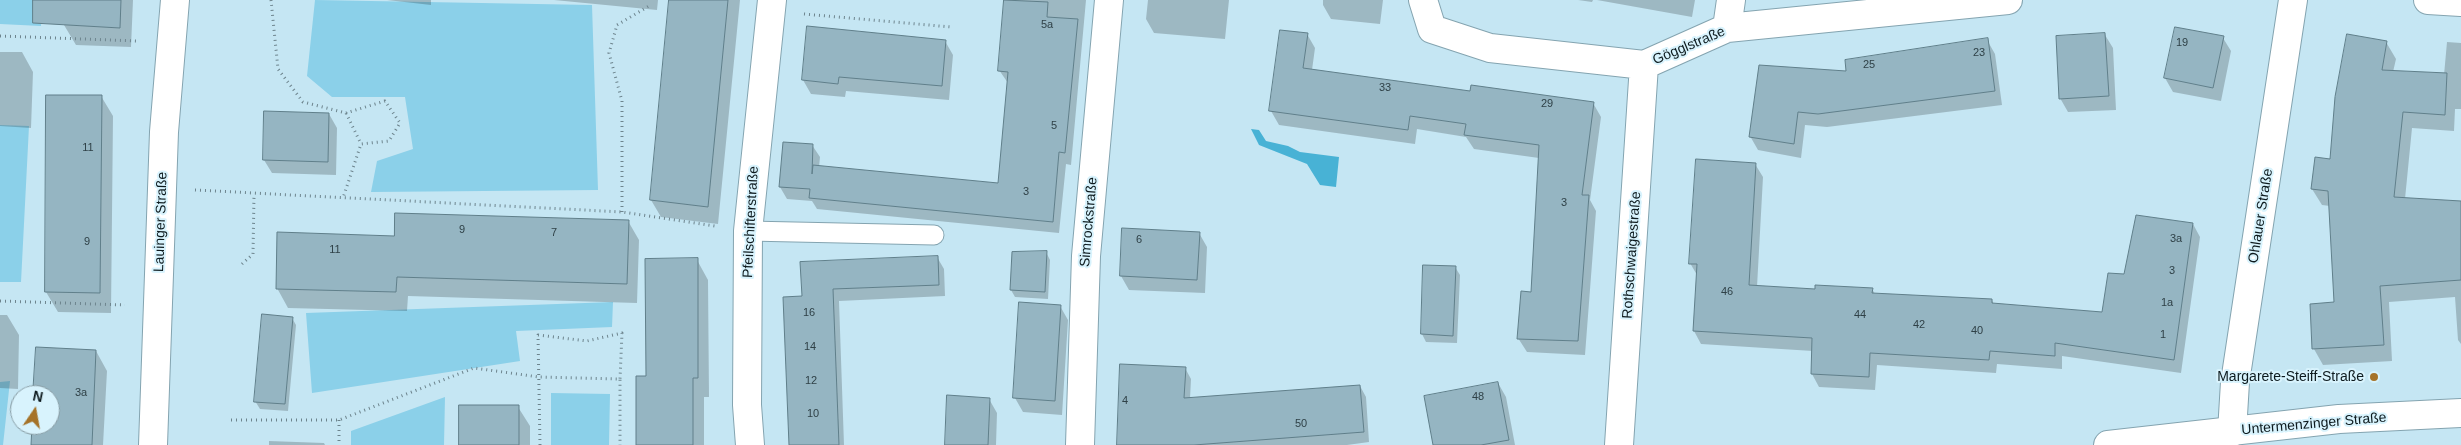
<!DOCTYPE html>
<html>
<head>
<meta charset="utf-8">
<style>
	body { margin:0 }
	#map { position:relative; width:2461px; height:445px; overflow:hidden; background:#c5e6f3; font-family:Arial,sans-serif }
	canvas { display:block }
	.north { position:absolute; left:10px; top:385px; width:50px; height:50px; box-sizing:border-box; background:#d8f3fd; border:1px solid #879ca4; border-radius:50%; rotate:12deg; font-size:14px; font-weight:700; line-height:20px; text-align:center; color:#0d1a1e }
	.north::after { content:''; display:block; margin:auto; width:18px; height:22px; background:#a57329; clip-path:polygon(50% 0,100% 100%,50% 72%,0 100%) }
</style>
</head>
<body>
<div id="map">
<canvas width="2461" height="445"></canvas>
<div class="north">N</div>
</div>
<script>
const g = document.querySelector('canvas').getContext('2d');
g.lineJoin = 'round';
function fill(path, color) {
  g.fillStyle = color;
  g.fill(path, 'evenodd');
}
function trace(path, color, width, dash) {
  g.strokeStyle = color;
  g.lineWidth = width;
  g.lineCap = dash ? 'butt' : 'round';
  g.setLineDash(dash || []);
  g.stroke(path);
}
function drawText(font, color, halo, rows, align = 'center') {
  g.font = font + ' Arial,sans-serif';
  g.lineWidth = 4;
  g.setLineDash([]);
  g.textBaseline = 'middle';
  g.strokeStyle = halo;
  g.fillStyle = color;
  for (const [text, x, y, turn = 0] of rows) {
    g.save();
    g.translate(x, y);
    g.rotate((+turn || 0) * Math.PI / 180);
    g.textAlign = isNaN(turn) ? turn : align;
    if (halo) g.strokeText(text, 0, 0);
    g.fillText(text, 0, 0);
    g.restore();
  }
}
const green = new Path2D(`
	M0,0H42L41,26L0,24Z
	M315,0L592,5L598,190L371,192L377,161L413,149L405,97H332L307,76Z
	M0,125L29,126L21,282H0Z
	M613,302L612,327L516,331L520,361L312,393L306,313Z
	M10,381L3,445H0V382Z
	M551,393L610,394L609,445H551Z
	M445,397L444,445H351V431Z`);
const water = new Path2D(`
	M1251,129L1259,130L1266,141L1288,146L1300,152L1339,157L1336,187L1320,185L1307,164L1259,145Z`);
const shadow = new Path2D(`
	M65,0H133L131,47L76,45L64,25Z
	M387,0H431V5Z
	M554,0H658L657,10Z
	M671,0H740L718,224L661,217L651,200Z
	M1004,0H1086L1071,165L1066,164L1059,233L817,209L812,201L787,199L780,187L812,145L820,157L819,167L999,185L1008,83L999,70Z
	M1148,0H1229L1225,39L1154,33L1146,19Z
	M1323,0H1383L1380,24L1331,19L1323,5Z
	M1578,0H1593L1592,2Z
	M1597,0H1695L1692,17Z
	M808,28L945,41L953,55L949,100L846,91L845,97L811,94L803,80Z
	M1307,34L1315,48L1312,70L1471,92L1593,103L1601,117L1590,200L1596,211L1585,355L1527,352L1518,338L1532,293L1539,158L1474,149L1466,137L1417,129L1415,144L1279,125L1271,111Z
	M2105,35L2113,48L2116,110L2068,112L2060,98Z
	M2223,38L2231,51L2221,101L2173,92L2165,78Z
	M1987,40L1995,54L2002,105L1827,127L1805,125L1801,158L1758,150L1750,136L1848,72Z
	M2386,42L2396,59L2393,72L2444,75L2447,42L2461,43V109H2455L2454,131L2412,128L2405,199L2461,202V344L2458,340L2455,297L2389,302L2392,361L2323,365L2314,349L2336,303L2330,206L2322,205L2312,189L2331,160Z
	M0,52H22L33,72L31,128L0,126Z
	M101,96L113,116L111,313L58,312L46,292Z
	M329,114L337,128L336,175L272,173L264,160Z
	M1755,164L1763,177L1757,287L1816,291L1872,289L1875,294L1992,300L1994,305L2103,313L2125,275L2193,224L2200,237L2181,373L2062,356V369L1997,364L1996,373L1877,365L1875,390L1819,387L1812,374L1813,351L1701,344L1694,331L1697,275L1690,263Z
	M628,221L639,240L637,303L408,296L407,311L288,308L277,288L395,237Z
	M1199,233L1207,247L1205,293L1129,290L1121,276Z
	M1046,252L1050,260L1048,299L1015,297L1011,290Z
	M937,257L944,269L945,296L839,301L844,445H790L803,297Z
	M697,260L708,280L709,397H704V445H637L647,378Z
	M1425,266L1455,267L1460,275L1457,343L1426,342L1422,334Z
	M1060,306L1068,320L1062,415L1023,412L1015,398Z
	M0,315H7L19,335L18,389L0,388Z
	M292,318L296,325L288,411L260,409L255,401Z
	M96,351L107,371L103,445H32L33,425H50V395H35Z
	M1185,368L1191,379L1190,399L1360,386L1366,397L1369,442L1347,445H1119Z
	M1498,383L1506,397L1515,445H1434Z
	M989,399L997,413L996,445H946Z
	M518,407L530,426V445H461Z
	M269,441L324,443L325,445H269Z`);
const building = new Path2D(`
	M33,0H121L120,28L33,23Z
	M669,0H728L708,207L650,200Z
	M1004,0L1048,2L1047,17L1078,19L1065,153L1059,152L1053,222L809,198L810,189L779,187L783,142L813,144L812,174L813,165L998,183L1008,72L998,71Z
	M807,26L946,40L942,86L839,77L838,84L802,80Z
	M2175,27L2224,36L2213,88L2164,78Z
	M1280,30L1308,33L1303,68L1470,91L1471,85L1594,102L1582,195H1589L1578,341L1517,339L1521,291L1531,292L1539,145L1464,135L1466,124L1410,116L1408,130L1269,111Z
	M2105,33L2109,96L2059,99L2056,36Z
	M2347,34L2387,41L2382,70L2447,73L2445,115L2403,112L2394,197L2461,201V280L2380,286L2384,345L2312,349L2310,304L2334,302L2328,191L2311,189L2315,157L2330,159L2335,97Z
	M1988,38L1995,91L1818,114L1798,112L1794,144L1749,137L1759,65L1846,71L1845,60Z
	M46,95H102L100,293L45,292Z
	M264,111L329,113L328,162L263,160Z
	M1696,159L1756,163L1749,285L1815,289V285L1873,288L1872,293L1992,299V303L2102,312L2108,273L2124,274L2136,215L2193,223L2174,360L2055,343V356L1990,351L1989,360L1870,353L1869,377L1811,374L1812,338L1693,331L1697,264H1689Z
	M395,213L629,220L627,284L397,277L396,292L276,289L277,232L394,236Z
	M1122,228L1200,232L1197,280L1120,276Z
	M1047,251L1045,292L1010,290L1012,252Z
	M938,256L939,285L833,289L839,445H789L783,297L802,296L800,262Z
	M698,258V378H693V445H636V376H646L645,259Z
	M1423,265L1456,266L1453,336L1421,334Z
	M1019,302L1061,305L1055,401L1013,398Z
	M262,314L293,317L285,404L254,402Z
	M36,347L96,350L92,445H31L32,425H50V395H33Z
	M1120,364L1186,367L1184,398L1360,385L1364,432L1194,445H1117Z
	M1498,382L1509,440L1481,445H1433L1424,396Z
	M947,395L990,398L988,445H945Z
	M459,405H519V445H459Z`);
const path = new Path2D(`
	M271,0L278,69L303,102L346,113L385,101L400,123L389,141L361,144L343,198
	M804,14L951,27
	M0,36L138,41
	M346,113L361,144
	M195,190L622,212L715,226
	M622,212V101L609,53L617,25L649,6
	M242,264L253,254L254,194
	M0,301L125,305
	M231,420H339L474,368L539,377L620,379V445
	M339,420V445
	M540,445L538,335L587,341L622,333L620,379`);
const lane = new Path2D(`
	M748,231L934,235`);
const street = new Path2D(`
	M1423,0L1432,29L1490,48L1644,65L1727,28L2008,0
	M2428,0L2461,2
	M1727,28L1731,0
	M2232,432L2235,382L2293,0
	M750,445L747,405L748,231L772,0
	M1080,445L1086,256L1109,0
	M1619,445L1644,65`);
const secondary = new Path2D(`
	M153,445L164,132L175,0
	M2108,445L2339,419L2461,413`);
const markers = [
	[2374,377,5,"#a57329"]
];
const numberNames = [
	["5a",1047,25],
	["19",2182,43],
	["23",1979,53],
	["25",1869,65],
	["33",1385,88],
	["29",1547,104],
	["5",1054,126],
	["11",88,148],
	["3",1026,192],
	["3",1564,203],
	["9",462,230],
	["7",554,233],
	["3a",2176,239],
	["6",1139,240],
	["9",87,242],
	["11",335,250],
	["3",2172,271],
	["46",1727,292],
	["1a",2167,303],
	["16",809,313],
	["44",1860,315],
	["42",1919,325],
	["40",1977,331],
	["1",2163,335],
	["14",810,347],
	["12",811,381],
	["3a",81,393],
	["48",1478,397],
	["4",1125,401],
	["10",813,414],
	["50",1301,424]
];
const streetNames = [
	["Gögglstraße",1689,46,-23],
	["Ohlauer Straße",2261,216,-81],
	["Lauinger Straße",161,222,-88],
	["Pfeilschifterstraße",751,222,-87],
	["Simrockstraße",1089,222,-85],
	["Rothschwaigestraße",1632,255,-86],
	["Untermenzinger Straße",2314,424,-5]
];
const poiNames = [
	["Margarete-Steiff-Straße",2364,377]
];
fill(green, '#8bd0e9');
fill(water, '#48b2d5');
fill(shadow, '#0003');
fill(building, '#95b5c2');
trace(building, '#607f8a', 1);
trace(lane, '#84a4b0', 21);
trace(street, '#84a4b0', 30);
trace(secondary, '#84a4b0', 30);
trace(path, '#6d848d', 3, [1, 4]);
trace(lane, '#fff', 19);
trace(street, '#fff', 28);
trace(secondary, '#fff', 28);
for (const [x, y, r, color] of markers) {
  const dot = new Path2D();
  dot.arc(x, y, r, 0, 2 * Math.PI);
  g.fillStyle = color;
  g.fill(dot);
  trace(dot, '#d8f3fd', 2);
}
drawText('11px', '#2f4147', null, numberNames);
drawText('14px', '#0d1a1e', '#d8f3fd', streetNames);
drawText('14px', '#0d1a1e', '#d8f3fd', poiNames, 'right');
</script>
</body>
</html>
